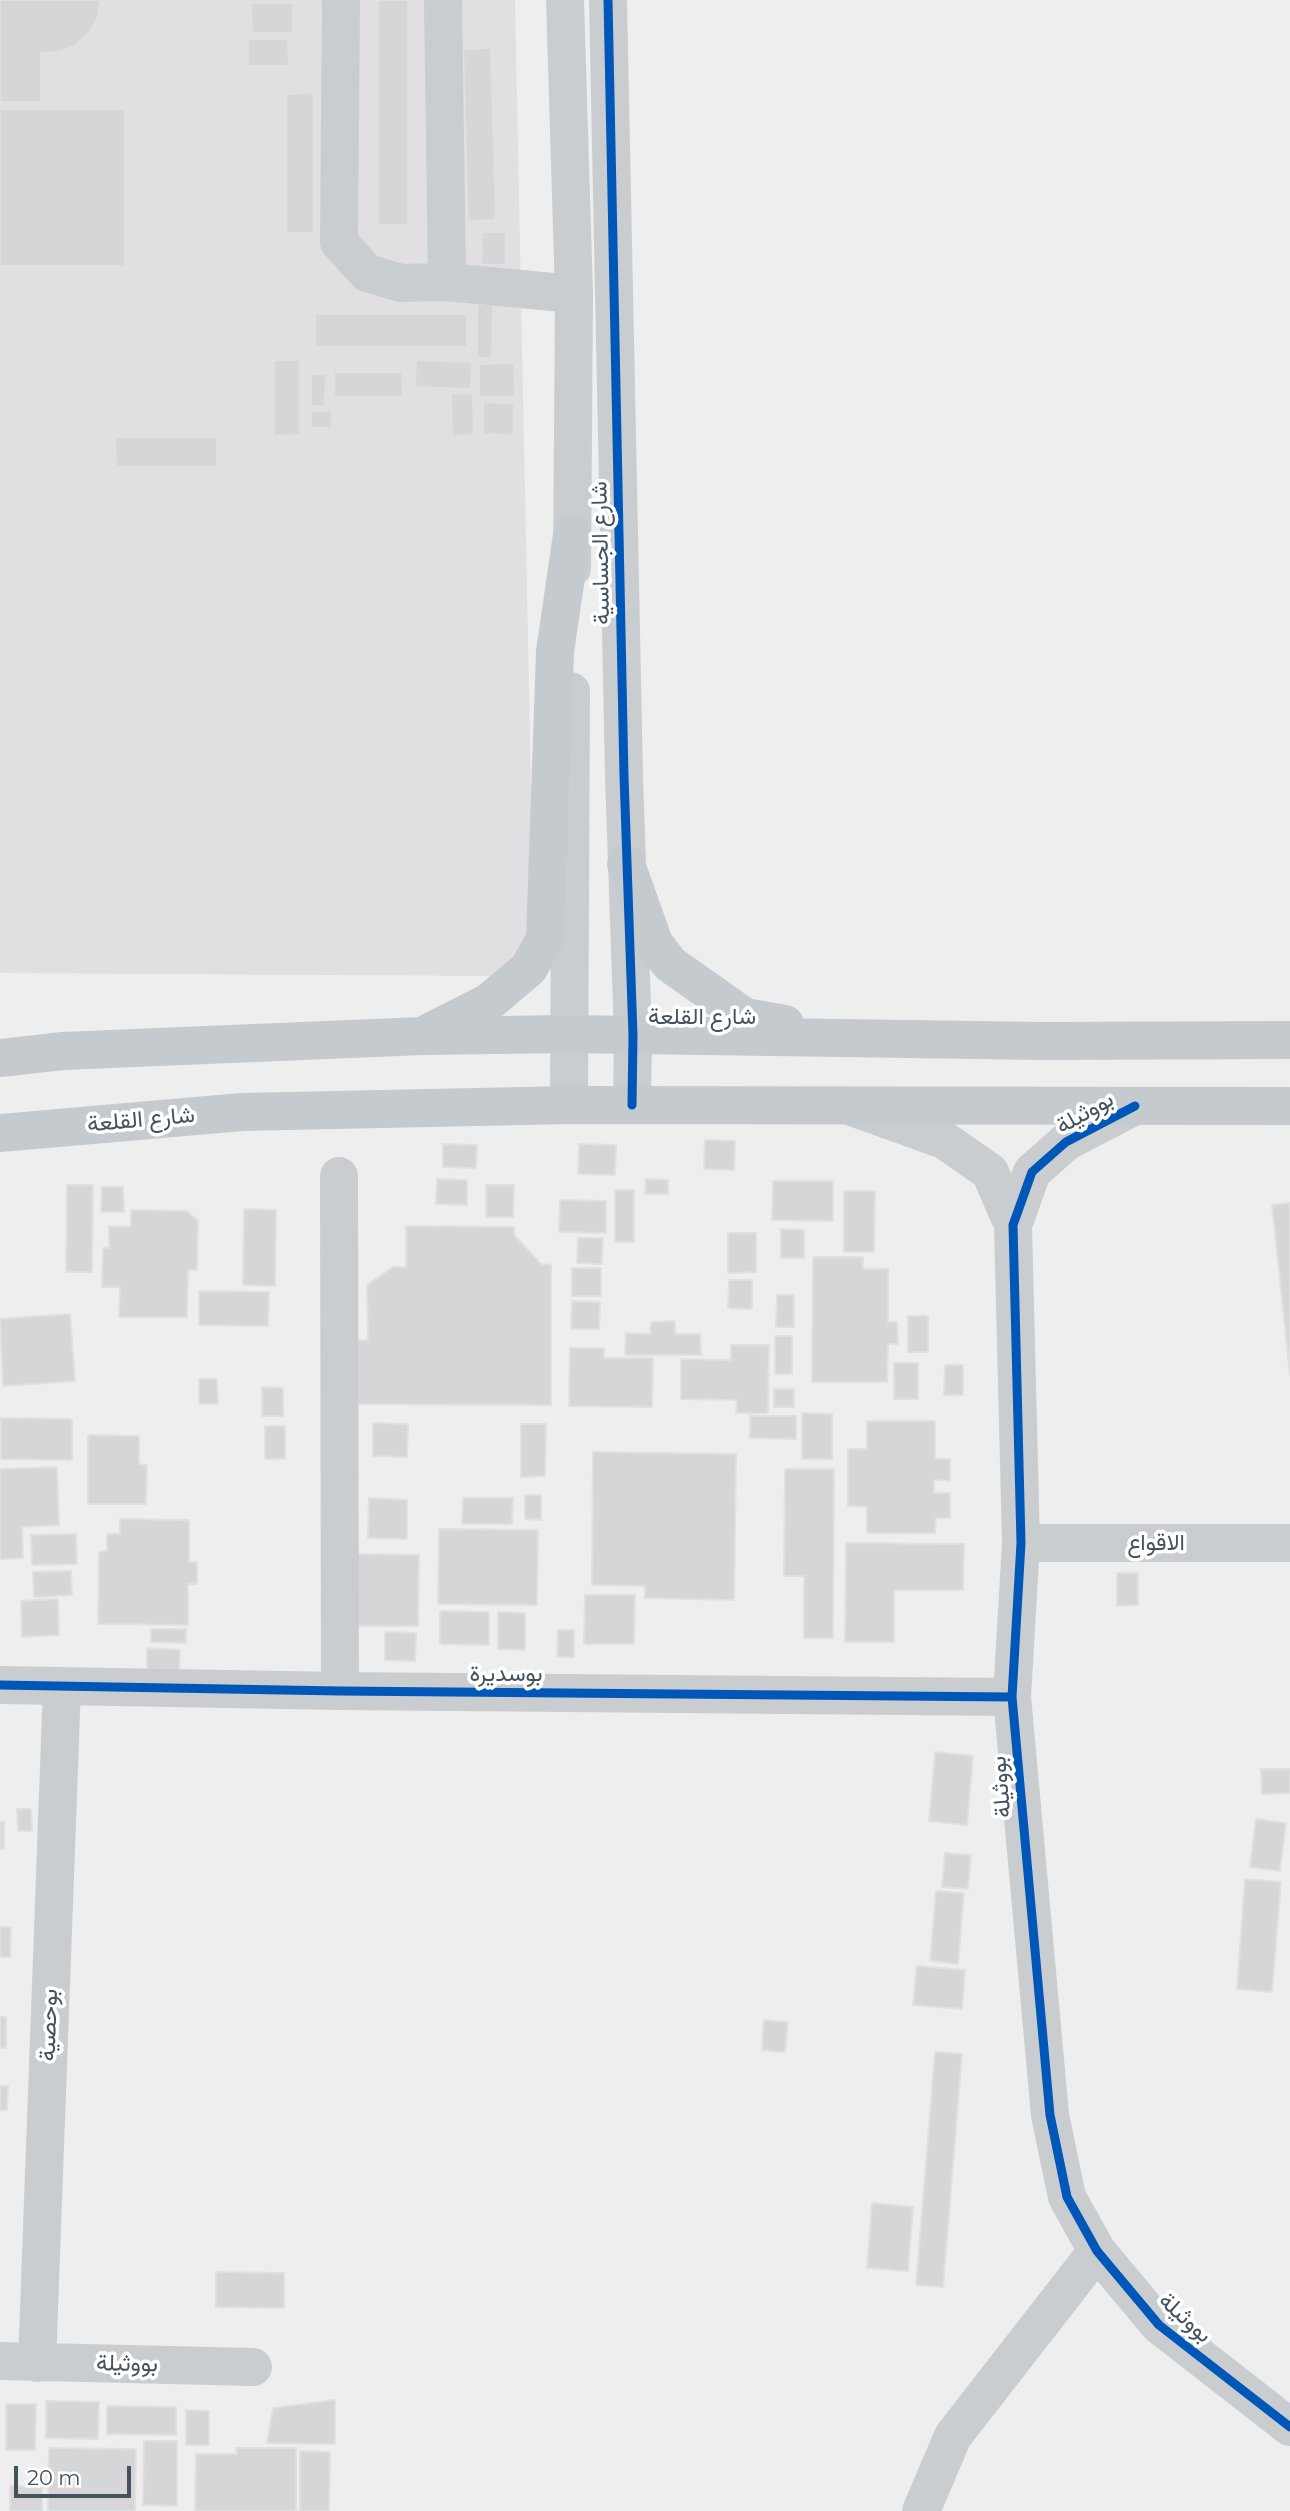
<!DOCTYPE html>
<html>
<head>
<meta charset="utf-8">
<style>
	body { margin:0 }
	#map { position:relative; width:1290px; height:2511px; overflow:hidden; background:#efeeee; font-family:Montserrat,sans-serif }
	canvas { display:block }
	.scale { position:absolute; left:14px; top:2466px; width:117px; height:32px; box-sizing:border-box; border:4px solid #44525d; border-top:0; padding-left:9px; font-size:21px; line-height:24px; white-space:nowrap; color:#44525d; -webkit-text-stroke:5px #fff; paint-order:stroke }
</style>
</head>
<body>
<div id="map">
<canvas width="1290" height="2511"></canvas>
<div class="scale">20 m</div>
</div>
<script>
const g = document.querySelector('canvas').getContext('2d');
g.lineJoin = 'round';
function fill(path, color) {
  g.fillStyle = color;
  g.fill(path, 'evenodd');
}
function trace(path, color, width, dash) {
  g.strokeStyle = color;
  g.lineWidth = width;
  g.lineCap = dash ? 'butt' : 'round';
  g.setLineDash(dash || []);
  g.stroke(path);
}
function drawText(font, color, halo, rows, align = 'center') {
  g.font = font + ' Montserrat,Vazirmatn,sans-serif';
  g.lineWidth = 7;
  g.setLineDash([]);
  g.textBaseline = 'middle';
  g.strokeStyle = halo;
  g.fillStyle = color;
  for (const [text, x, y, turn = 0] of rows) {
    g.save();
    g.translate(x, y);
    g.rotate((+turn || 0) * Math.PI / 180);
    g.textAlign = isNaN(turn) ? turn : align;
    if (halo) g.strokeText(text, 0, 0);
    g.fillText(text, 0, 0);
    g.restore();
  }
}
const education = new Path2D(`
	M0,0H515L534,935L497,976L0,973Z`);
const building = new Path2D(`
	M0,0H101L98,17L90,32L76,45L60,52L41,53V102H0Z
	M378,0H408V225H378Z
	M251,3H293V33H252Z
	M248,39H288L289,66H248Z
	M491,48L496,220L468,221L463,49Z
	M314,93V233H286V94Z
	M0,109H125V266H0Z
	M482,232H506V265H481Z
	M477,304H493L492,358H477Z
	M315,314H467V347H315Z
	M274,360H300V435L274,436Z
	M416,360L472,362L471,389L415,387Z
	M514,363L515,397H479V364Z
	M334,372H402L403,397H334Z
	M311,374H326L325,406H311Z
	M451,393H473L474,435L452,436Z
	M483,402L514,403V435L483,434Z
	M311,411H332V428H311Z
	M115,437H217V467H116Z
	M705,1140L735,1141L734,1170L704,1169Z
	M443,1144L477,1145L476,1168L443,1167Z
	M579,1144L616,1145L615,1175L578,1174Z
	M437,1179L467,1180V1205L436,1204Z
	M646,1179L668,1180V1194H645Z
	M773,1181H833V1221L772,1220Z
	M67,1185H93L92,1272H66Z
	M486,1185H514L513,1217H486Z
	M102,1187H123L124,1212H101Z
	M615,1190H634V1242H615Z
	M844,1191H875L874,1252H844Z
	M560,1200L606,1201V1233L559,1232Z
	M1290,1203V1375L1272,1205Z
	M244,1209L276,1210L275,1286L243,1285Z
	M131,1210L187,1211L198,1221L197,1270H188L187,1317H119L120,1287H102L103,1248H109V1226L131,1227Z
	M406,1226L514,1227V1235L541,1264L551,1265V1405L347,1404L348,1340H368L367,1285L393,1267H406Z
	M781,1229L804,1230V1258H781Z
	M728,1233H756V1272L728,1273Z
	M578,1238H603L602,1264L577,1263Z
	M813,1257H863V1269H888V1322H897L898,1344H888L887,1382H812Z
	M572,1268H601V1296H572Z
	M729,1280H752V1309L728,1308Z
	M199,1291L269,1292L268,1326L199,1325Z
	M777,1295H794V1327H776Z
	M572,1301L600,1302L599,1329H571Z
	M70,1314L75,1381L3,1386L0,1319Z
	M908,1316H928V1352H908Z
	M675,1321V1334H700L701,1355H625L626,1333L650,1334L651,1322Z
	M775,1336H792V1374H775Z
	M731,1345H769L768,1413H736L737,1400L681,1399V1359L731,1360Z
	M570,1348H604V1358H653L652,1407L569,1406Z
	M894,1363H918V1399H894Z
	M945,1365H963V1395H944Z
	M199,1379H217L218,1404H199Z
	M262,1387L283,1388V1416H262Z
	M774,1389H794V1407H774Z
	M802,1413L832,1414V1459H802Z
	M750,1416H796V1439L750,1438Z
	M1,1418L72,1419V1460L1,1459Z
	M867,1421H935V1459H950V1481L934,1480V1493H950V1518H936L935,1533H867V1507L848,1506V1449H867Z
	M373,1423L408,1424L407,1457L373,1456Z
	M521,1424H546L545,1476L521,1477Z
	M265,1426H285V1459H265Z
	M88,1435L139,1436V1464L147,1465L146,1504H88Z
	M593,1452L736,1454L734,1600L645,1598V1586L592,1585Z
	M57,1467L59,1525L22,1527L23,1558L0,1559V1469Z
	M785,1469H834L833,1638H804V1576H784Z
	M525,1495H541V1520L525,1519Z
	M369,1498L407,1500V1539L368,1538Z
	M463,1498H513L512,1524H462Z
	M120,1519L189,1520V1562H197V1584H188V1625L98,1624L99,1552L107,1551V1534H120Z
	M439,1529L538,1530L537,1605L438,1604Z
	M76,1534L77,1564L32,1565L31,1535Z
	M846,1543L964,1544L963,1590H894V1642H845Z
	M354,1554L419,1555L418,1626H352Z
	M71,1571L72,1595L34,1597L33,1572Z
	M1117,1573H1138V1605L1117,1606Z
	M585,1595H635L634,1644H584Z
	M58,1599L59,1635L22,1637L21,1601Z
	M440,1611L489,1612V1645L440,1644Z
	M498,1612L525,1613V1650L498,1649Z
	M151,1629H186V1643L151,1642Z
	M558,1630H574V1657H557Z
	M385,1632L416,1633L415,1661L385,1660Z
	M147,1648L180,1650L179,1672L147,1671Z
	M935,1752L973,1756L967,1825L929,1821Z
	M1261,1769H1290V1793L1262,1794Z
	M17,1809H31L32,1831H18Z
	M1256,1819L1286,1823L1280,1871L1250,1867Z
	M0,1822H4V1849H0Z
	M945,1853L971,1855L968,1889L942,1887Z
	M1245,1879L1281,1882L1272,1992L1237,1989Z
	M936,1891L964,1893L958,1964L930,1961Z
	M0,1927H11L10,1957H0Z
	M917,1966L965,1970L962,2009L913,2005Z
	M0,2017H6V2048H0Z
	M764,2020L788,2022L785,2052L762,2050Z
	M935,2052L962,2054L943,2287L916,2285Z
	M0,2086H8L7,2110H0Z
	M872,2203L913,2207L908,2271L867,2268Z
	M216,2272L284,2273V2308L216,2307Z
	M335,2400V2444L267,2443L273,2408Z
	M46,2401L99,2402L98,2439L46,2438Z
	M6,2404H36L35,2450H6Z
	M107,2406L176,2407V2435L107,2434Z
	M186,2410L209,2411V2445H186Z
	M144,2441H177V2506L143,2505Z
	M49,2448L136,2449L135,2511H48Z
	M236,2448H296V2511H195L196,2454H237Z
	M300,2451L330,2452L329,2511H300Z
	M10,2486L42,2487V2511H10Z`);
const minor = new Path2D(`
	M341,0L339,242L367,273L401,283L447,282L574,294
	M443,0L447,282
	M565,0L574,294L572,568
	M608,0L624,776L633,1036L632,1105
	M569,1105L571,691
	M1135,1106L1066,1142L1032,1172L1013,1225L1021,1543L1012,1697L1050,2115L1067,2197L1097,2251L1159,2325L1290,2427
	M852,1107L944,1140L990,1172L1013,1225
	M339,1176L340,1691
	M1021,1543H1290
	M0,1685L340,1691L1012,1697
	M0,2361L253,2367
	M37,2363L62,1686
	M921,2511L953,2436L1097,2251`);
const major = new Path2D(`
	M626,864L654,943L670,964L745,1017L785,1024
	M430,1032L489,1002L529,968L545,939L555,652L572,535
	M0,1058L63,1051L423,1036L569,1034L1042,1041L1290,1040
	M0,1133L242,1112L569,1105L1290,1106`);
const cycleway = new Path2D(`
	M608,0L624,776L633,1036L632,1105
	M1135,1106L1066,1142L1032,1172L1013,1225L1021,1543L1012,1697L1050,2115L1067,2197L1097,2251L1159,2325L1290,2427
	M0,1685L340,1691L1012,1697`);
const streetNames = [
	["شارع الجساسية",601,553,-91],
	["شارع القلعة",702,1017],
	["بووثيلة",1085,1113,-30],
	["شارع القلعة",141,1120,-5],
	["الاقواع",1156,1543],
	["بوسديرة",506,1674],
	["بووثيلة",1001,1787,-95],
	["بوحصية",49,2025,-88],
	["بووثيلة",1185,2318,42],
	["بووثيلة",127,2364,1]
];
fill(education, '#e1dfe1');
fill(building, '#d6d6d9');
trace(building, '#e0e0e1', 2);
trace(minor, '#cacdcf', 38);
trace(major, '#c5cace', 38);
trace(cycleway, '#0057b8', 9);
drawText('23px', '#44525d', '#fff', streetNames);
</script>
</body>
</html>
